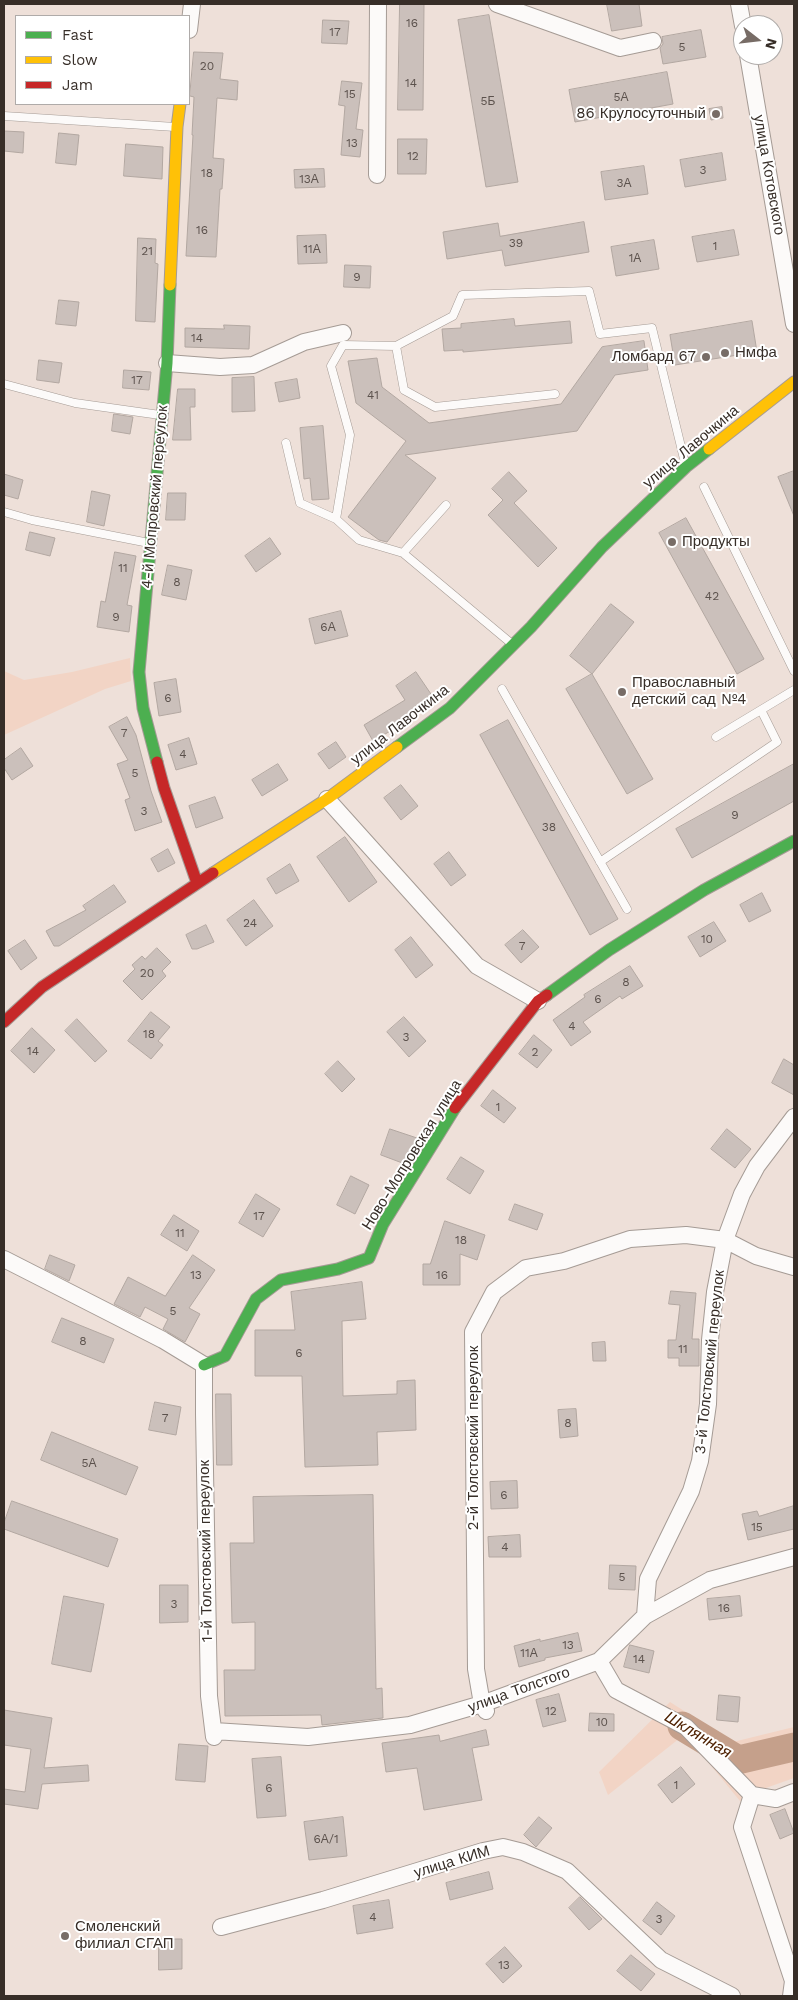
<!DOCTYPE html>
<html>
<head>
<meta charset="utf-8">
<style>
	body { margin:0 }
	#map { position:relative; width:798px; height:2000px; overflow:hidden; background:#eee0d9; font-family:"Work Sans",sans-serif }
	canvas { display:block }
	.frame { position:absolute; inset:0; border:5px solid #372e28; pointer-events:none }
	.legend { position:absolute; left:15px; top:15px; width:175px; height:90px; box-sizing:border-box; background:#fff; border:1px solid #afaba9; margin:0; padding:6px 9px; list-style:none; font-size:15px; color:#372e28 }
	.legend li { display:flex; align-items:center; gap:10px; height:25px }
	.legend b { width:25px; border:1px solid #afaba9 }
	.north { position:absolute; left:733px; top:15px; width:50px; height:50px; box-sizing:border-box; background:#fff; border:1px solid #afaba9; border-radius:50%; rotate:106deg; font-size:14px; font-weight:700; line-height:20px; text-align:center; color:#372e28 }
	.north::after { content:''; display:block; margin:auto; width:18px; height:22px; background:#776c66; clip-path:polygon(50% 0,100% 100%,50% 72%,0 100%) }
</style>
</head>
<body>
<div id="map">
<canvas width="798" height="2000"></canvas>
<div class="frame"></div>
<ul class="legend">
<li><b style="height:6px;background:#4caf50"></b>Fast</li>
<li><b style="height:6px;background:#ffc107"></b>Slow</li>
<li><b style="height:6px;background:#c62828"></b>Jam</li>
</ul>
<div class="north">N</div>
</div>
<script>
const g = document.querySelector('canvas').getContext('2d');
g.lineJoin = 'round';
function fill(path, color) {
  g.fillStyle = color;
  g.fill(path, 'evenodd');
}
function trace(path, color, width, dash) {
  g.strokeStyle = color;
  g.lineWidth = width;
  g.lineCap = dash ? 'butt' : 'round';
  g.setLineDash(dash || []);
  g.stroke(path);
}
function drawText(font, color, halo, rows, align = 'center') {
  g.font = font + ' "Work Sans",sans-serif';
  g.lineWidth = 4;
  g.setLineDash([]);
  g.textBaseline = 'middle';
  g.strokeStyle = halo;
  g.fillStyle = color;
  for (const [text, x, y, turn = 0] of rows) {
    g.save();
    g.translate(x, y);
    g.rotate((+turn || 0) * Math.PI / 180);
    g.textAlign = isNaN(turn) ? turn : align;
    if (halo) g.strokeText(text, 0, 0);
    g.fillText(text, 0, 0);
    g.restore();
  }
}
const green = new Path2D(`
	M130,658L131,681L105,689L4,735V671L24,680L72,672Z
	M670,1702L733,1742L794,1727V1778L763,1789L740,1801L685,1734L608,1795L599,1772Z`);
const river = new Path2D(`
	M682,1726L738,1760L794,1747`);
const building = new Path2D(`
	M400,4H424L423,110H398Z
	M607,4H639L642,26L612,31Z
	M489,15L518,182L486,187L458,20Z
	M323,20L349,21L347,44L322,43Z
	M701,30L706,57L663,64L660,48L663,44L662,37Z
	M194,52L223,53L220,79L238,81L237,100L217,98L213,158L224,159L222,189H220L216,257L186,256L193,135H192L194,97L190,96Z
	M667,72L673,104L575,122L569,90Z
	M342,81L362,83L356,129L363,130L360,157L341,155L345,106L339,105Z
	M722,107L723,118L711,120L709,109Z
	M4,131L24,132L23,153L4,151Z
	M59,133L79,135L76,165L56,163Z
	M398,139H427L426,174H398Z
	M126,144L163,147L162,179L124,176Z
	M722,153L726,180L685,187L680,160Z
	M644,166L648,194L605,200L601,172Z
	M324,169L325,187L295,188L294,170Z
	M584,222L589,252L505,266L502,250L447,259L443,232L498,223L500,236Z
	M734,230L739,255L697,262L692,237Z
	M326,235L327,263L298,264L297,236Z
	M138,238L156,239L155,263L158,264L155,322L136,321Z
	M654,240L659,269L616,276L611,247Z
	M345,265L371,266L370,288L344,287Z
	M59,300L79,302L76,326L56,324Z
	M514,319L515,326L570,321L572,343L463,352V350L444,351L442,329L461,328V324Z
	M752,321L757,352L675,365L670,335Z
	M224,325L250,326L249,349L185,347V328L224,329Z
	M644,341L648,370L615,375L577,431L405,455L436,478L387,542L379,540L348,517L406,441L356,403L348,361L377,358L382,387L429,423L561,404L602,347Z
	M39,360L62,363L59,383L37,380Z
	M124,370L151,372L149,390L123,388Z
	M254,377L255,411L232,412V378Z
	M297,379L300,398L279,402L275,383Z
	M178,389H195V407H190L191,440H173Z
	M114,414L133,417L130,434L112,431Z
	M323,426L329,499L312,500L310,478L304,479L300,428Z
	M794,471V516L778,477Z
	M509,472L527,491L514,503L557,548L538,567L488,515L503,500L492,489Z
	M4,474L23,480L18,499L4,495Z
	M92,491L110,495L104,526L87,522Z
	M168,493H186L185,520H166Z
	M686,518L764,659L737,674L659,533Z
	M30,532L55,538L50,556L26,550Z
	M270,538L281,554L256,572L245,556Z
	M115,552L136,556L127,605L132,606L129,632L97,627L101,601L105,602Z
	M168,565L192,570L186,600L162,595Z
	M611,604L634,622L592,674L570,656Z
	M341,611L348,636L315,644L309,619Z
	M416,672L433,697L397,722L399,726L373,741L364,725L405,700L396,686Z
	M592,674L653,779L627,794L566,689Z
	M176,679L181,712L159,716L154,683Z
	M127,717L136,735L151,791L162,822L135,831L125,800L130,798L117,764L128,760L109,727Z
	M508,720L618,919L590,935L480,735Z
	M189,738L197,764L176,770L168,745Z
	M336,742L346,757L329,769L318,754Z
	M21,748L33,766L12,780L4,768V760Z
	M278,764L288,780L262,796L252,780Z
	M794,764V801L692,858L676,829Z
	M401,785L418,806L401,820L384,798Z
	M215,797L223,818L196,828L189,806Z
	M345,837L377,882L349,902L317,857Z
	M168,849L175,863L158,872L151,859Z
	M449,852L466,875L451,886L434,864Z
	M290,864L299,881L276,894L267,879Z
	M114,885L126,902L59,946H54L46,931L86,910L83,906Z
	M762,893L771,911L749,922L740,905Z
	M254,900L273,926L246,946L227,920Z
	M714,922L726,941L700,957L688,937Z
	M206,925L214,942L197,949H192L186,935Z
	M523,930L539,947L521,963L505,945Z
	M411,937L433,965L416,978L395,950Z
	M25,940L37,958L21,970L8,951Z
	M157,948L171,962L162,971L166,976L142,1000L123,981L135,969L132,965L142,956L145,959Z
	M630,966L643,986L622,999L620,996L583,1022L591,1032L571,1046L553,1020L585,997L584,995Z
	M151,1012L170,1027L158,1041L163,1045L151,1059L128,1041Z
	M404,1017L426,1041L409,1057L387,1032Z
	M77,1019L107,1051L95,1062L65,1031Z
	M32,1028L55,1050L34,1073L11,1051Z
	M534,1035L552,1050L537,1068L519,1054Z
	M784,1059L794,1065V1095L772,1083Z
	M338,1061L355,1079L342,1092L325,1074Z
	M493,1090L516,1108L504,1123L481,1106Z
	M390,1129L420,1139L405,1164L381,1155Z
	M727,1129L751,1149L735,1168L711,1149Z
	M461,1157L484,1171L470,1194L447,1179Z
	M351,1176L369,1185L355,1214L337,1205Z
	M256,1194L280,1209L263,1237L239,1223Z
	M515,1204L543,1214L537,1230L509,1220Z
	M174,1215L199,1231L187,1251L161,1235Z
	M445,1221L485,1235L477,1260L460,1254V1285H423V1264H430Z
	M50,1255L75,1265L69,1281L45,1269Z
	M193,1255L215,1270L189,1308L200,1314L185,1342L163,1329L168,1319L145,1307L140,1317L114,1304L128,1277L165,1296Z
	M362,1282L366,1319L342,1321L343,1396L397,1394V1381L415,1380L416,1430L377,1432L378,1465L305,1467L302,1376H255V1330H295L291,1292Z
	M671,1291L696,1293L692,1339H699V1366H679V1358H668V1340H676L680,1305L669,1304Z
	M62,1318L114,1339L104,1363L52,1342Z
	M605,1342L606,1361H593L592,1343Z
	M216,1394H231L232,1465H217Z
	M155,1402L181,1407L176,1435L149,1430Z
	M576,1409L578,1436L560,1438L558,1410Z
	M52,1432L138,1467L126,1495L41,1460Z
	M517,1481L518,1508L491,1509L490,1482Z
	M373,1495L376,1689L382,1688L383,1718L322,1725L321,1715L225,1716L224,1670H255V1622L232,1623L230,1543H254L253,1497Z
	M12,1501L118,1539L108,1567L4,1529V1523Z
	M794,1506V1529L748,1540L742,1514L757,1511L759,1516Z
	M520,1535L521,1557H489L488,1537Z
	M610,1565L636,1566L635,1590L609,1589Z
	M160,1585H188V1622L160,1623Z
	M64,1596L104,1604L91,1672L52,1664Z
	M740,1596L742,1616L709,1620L707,1599Z
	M578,1633L582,1651L545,1658V1660L519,1667L514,1646L540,1639V1641Z
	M630,1645L654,1651L649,1673L624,1667Z
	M559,1694L566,1721L543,1727L536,1700Z
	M719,1695L740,1697L738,1722L717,1720Z
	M4,1710L52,1718L44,1768L88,1765L89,1781L42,1784L38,1809L4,1804V1789L25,1792L31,1749L4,1745Z
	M590,1713L614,1714V1731H589Z
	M486,1730L489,1745L472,1748L482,1800L424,1810L417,1768L386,1772L382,1743L439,1735L440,1741Z
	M179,1744L208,1746L205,1782L176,1780Z
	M281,1757L286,1816L257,1818L252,1759Z
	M681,1767L695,1784L672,1803L658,1785Z
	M785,1809L794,1833L780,1839L770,1815Z
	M343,1817L347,1856L309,1860L304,1822Z
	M539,1817L552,1828L536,1847L524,1835Z
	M489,1872L493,1889L450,1900L446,1883Z
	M580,1897L602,1919L589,1930L569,1908Z
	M389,1900L393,1928L357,1934L353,1906Z
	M657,1902L675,1916L661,1935L643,1921Z
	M159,1939H182V1969L159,1970Z
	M505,1947L522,1966L503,1983L486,1964Z
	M631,1955L655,1974L641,1991L617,1971Z`);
const lane = new Path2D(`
	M4,116L175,127
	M396,346L453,316L462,295L589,291L600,334L652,328L685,463
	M4,384L75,403L160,415
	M286,443L300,503L336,519
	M704,487L794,671
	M446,505L403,553L512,644
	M4,512L32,520L149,543
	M403,553L359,540L336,519L350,435L331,366L343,345L396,346L404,390L435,407L555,394
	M502,689L627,909
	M716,737L794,690
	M600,862L777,742L761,710`);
const street = new Path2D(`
	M497,4L620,48L653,41
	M739,4L743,26
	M189,30L192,4
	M748,55L794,324
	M377,175L378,4
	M167,363L220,367L253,365L304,342L343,333
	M327,799L477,966L538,1001
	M4,1259L163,1340L204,1365V1414L209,1696L214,1737
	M645,1616L648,1579L691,1491L700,1461L708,1404L710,1340L715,1292L725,1240L742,1194L757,1166L794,1117
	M599,1661L616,1690L686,1727L752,1795L776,1799L794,1792
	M486,1711L482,1704L476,1669L473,1332L494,1292L526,1268L564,1261L630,1239L686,1235L725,1240L756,1256L794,1267
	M214,1731L308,1737L410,1725L482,1704L599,1661L645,1616L710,1580L794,1557
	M752,1795L742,1827L793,1981L791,1996
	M221,1927L323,1900L483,1851L503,1847L523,1852L567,1871L661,1960L732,1996`);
const fast = new Path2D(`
	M397,747L450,708L531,627L602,547L686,467L709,449
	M157,762L143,708L139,672L167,363L170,285
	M547,995L609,950L704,890L794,841
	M204,1365L225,1356L256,1299L281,1280L338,1269L369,1258L383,1224L455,1108`);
const slow = new Path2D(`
	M170,285L177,127L180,104
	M709,449L794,382
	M213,873L327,799L397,747`);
const jam = new Path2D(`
	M157,762L164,788L197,883
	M4,1022L42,987L213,873
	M455,1108L538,1001L547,995`);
const markers = [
	[716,114,5,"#776c66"],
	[725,353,5,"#776c66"],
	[706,357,5,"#776c66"],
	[672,542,5,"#776c66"],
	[622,692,5,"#776c66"],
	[65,1936,5,"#776c66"]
];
const numberNames = [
	["16",412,23],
	["17",335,32],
	["5",682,47],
	["20",207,66],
	["14",411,83],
	["15",350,94],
	["5А",621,97],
	["5Б",488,101],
	["13",352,143],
	["12",413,156],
	["3",703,170],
	["18",207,173],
	["13А",309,179],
	["3А",624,183],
	["16",202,230],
	["39",516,243],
	["1",715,246],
	["11А",312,249],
	["21",147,251],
	["1А",635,258],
	["9",357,277],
	["14",197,338],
	["17",137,380],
	["41",373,395],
	["11",123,568],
	["8",177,582],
	["42",712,596],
	["9",116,617],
	["6А",328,627],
	["6",168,698],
	["7",124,733],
	["4",183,754],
	["5",135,773],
	["3",144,811],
	["9",735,815],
	["38",549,827],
	["24",250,923],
	["10",707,939],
	["7",522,946],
	["20",147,973],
	["8",626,982],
	["6",598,999],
	["4",572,1026],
	["18",149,1034],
	["3",406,1037],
	["14",33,1051],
	["2",535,1052],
	["1",498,1107],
	["17",259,1216],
	["11",180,1233],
	["18",461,1240],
	["13",196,1275],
	["16",442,1275],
	["5",173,1311],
	["8",83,1341],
	["11",683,1349],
	["6",299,1353],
	["7",165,1418],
	["8",568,1423],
	["5А",89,1463],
	["6",504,1495],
	["15",757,1527],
	["4",505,1547],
	["5",622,1577],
	["3",174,1604],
	["16",724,1608],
	["13",568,1645],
	["11А",529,1653],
	["14",639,1659],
	["12",551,1711],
	["10",602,1722],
	["1",676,1785],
	["6",269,1788],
	["6А/1",326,1839],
	["4",373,1917],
	["3",659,1919],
	["13",504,1965]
];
const poiNames = [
	["86 Крулосуточный",706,114,"right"],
	["Нмфа",735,353],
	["Ломбард 67",696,357,"right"],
	["Продукты",682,542],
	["Православный",632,683],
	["детский сад №4",632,700],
	["Смоленский",75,1927],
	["филиал СГАП",75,1944]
];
const streetNames = [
	["улица Котовского",769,175,80],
	["улица Лавочкина",691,447,-40],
	["4-й Мопровский переулок",155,497,-85],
	["улица Лавочкина",400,725,-38],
	["Ново-Мопровская улица",412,1155,-58],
	["3-й Толстовский переулок",710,1362,-84],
	["2-й Толстовский переулок",474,1438,-90],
	["1-й Толстовский переулок",206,1551,-91],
	["улица Толстого",519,1690,-20],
	["улица КИМ",452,1862,-17]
];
const waterNames = [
	["Шклянная",698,1735,31]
];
fill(green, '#f2d4c5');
trace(river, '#c5a08b', 29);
fill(building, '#cbc0bb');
trace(building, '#b2a7a1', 1);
trace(lane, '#a59b95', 9);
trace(street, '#a59b95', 18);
trace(fast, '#a59b95', 13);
trace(slow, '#a59b95', 13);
trace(jam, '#a59b95', 13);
trace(lane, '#fcfaf9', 8);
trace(street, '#fcfaf9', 16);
trace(fast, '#4caf50', 11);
trace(slow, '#ffc107', 11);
trace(jam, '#c62828', 11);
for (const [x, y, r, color] of markers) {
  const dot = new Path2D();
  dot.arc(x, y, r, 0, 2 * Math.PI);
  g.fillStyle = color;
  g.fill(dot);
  trace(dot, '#fff', 2);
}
drawText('12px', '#5c524d', null, numberNames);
drawText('15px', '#372e28', '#fff', poiNames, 'left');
drawText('15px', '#372e28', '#fff', streetNames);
drawText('italic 16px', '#4e2102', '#fff', waterNames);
</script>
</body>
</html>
